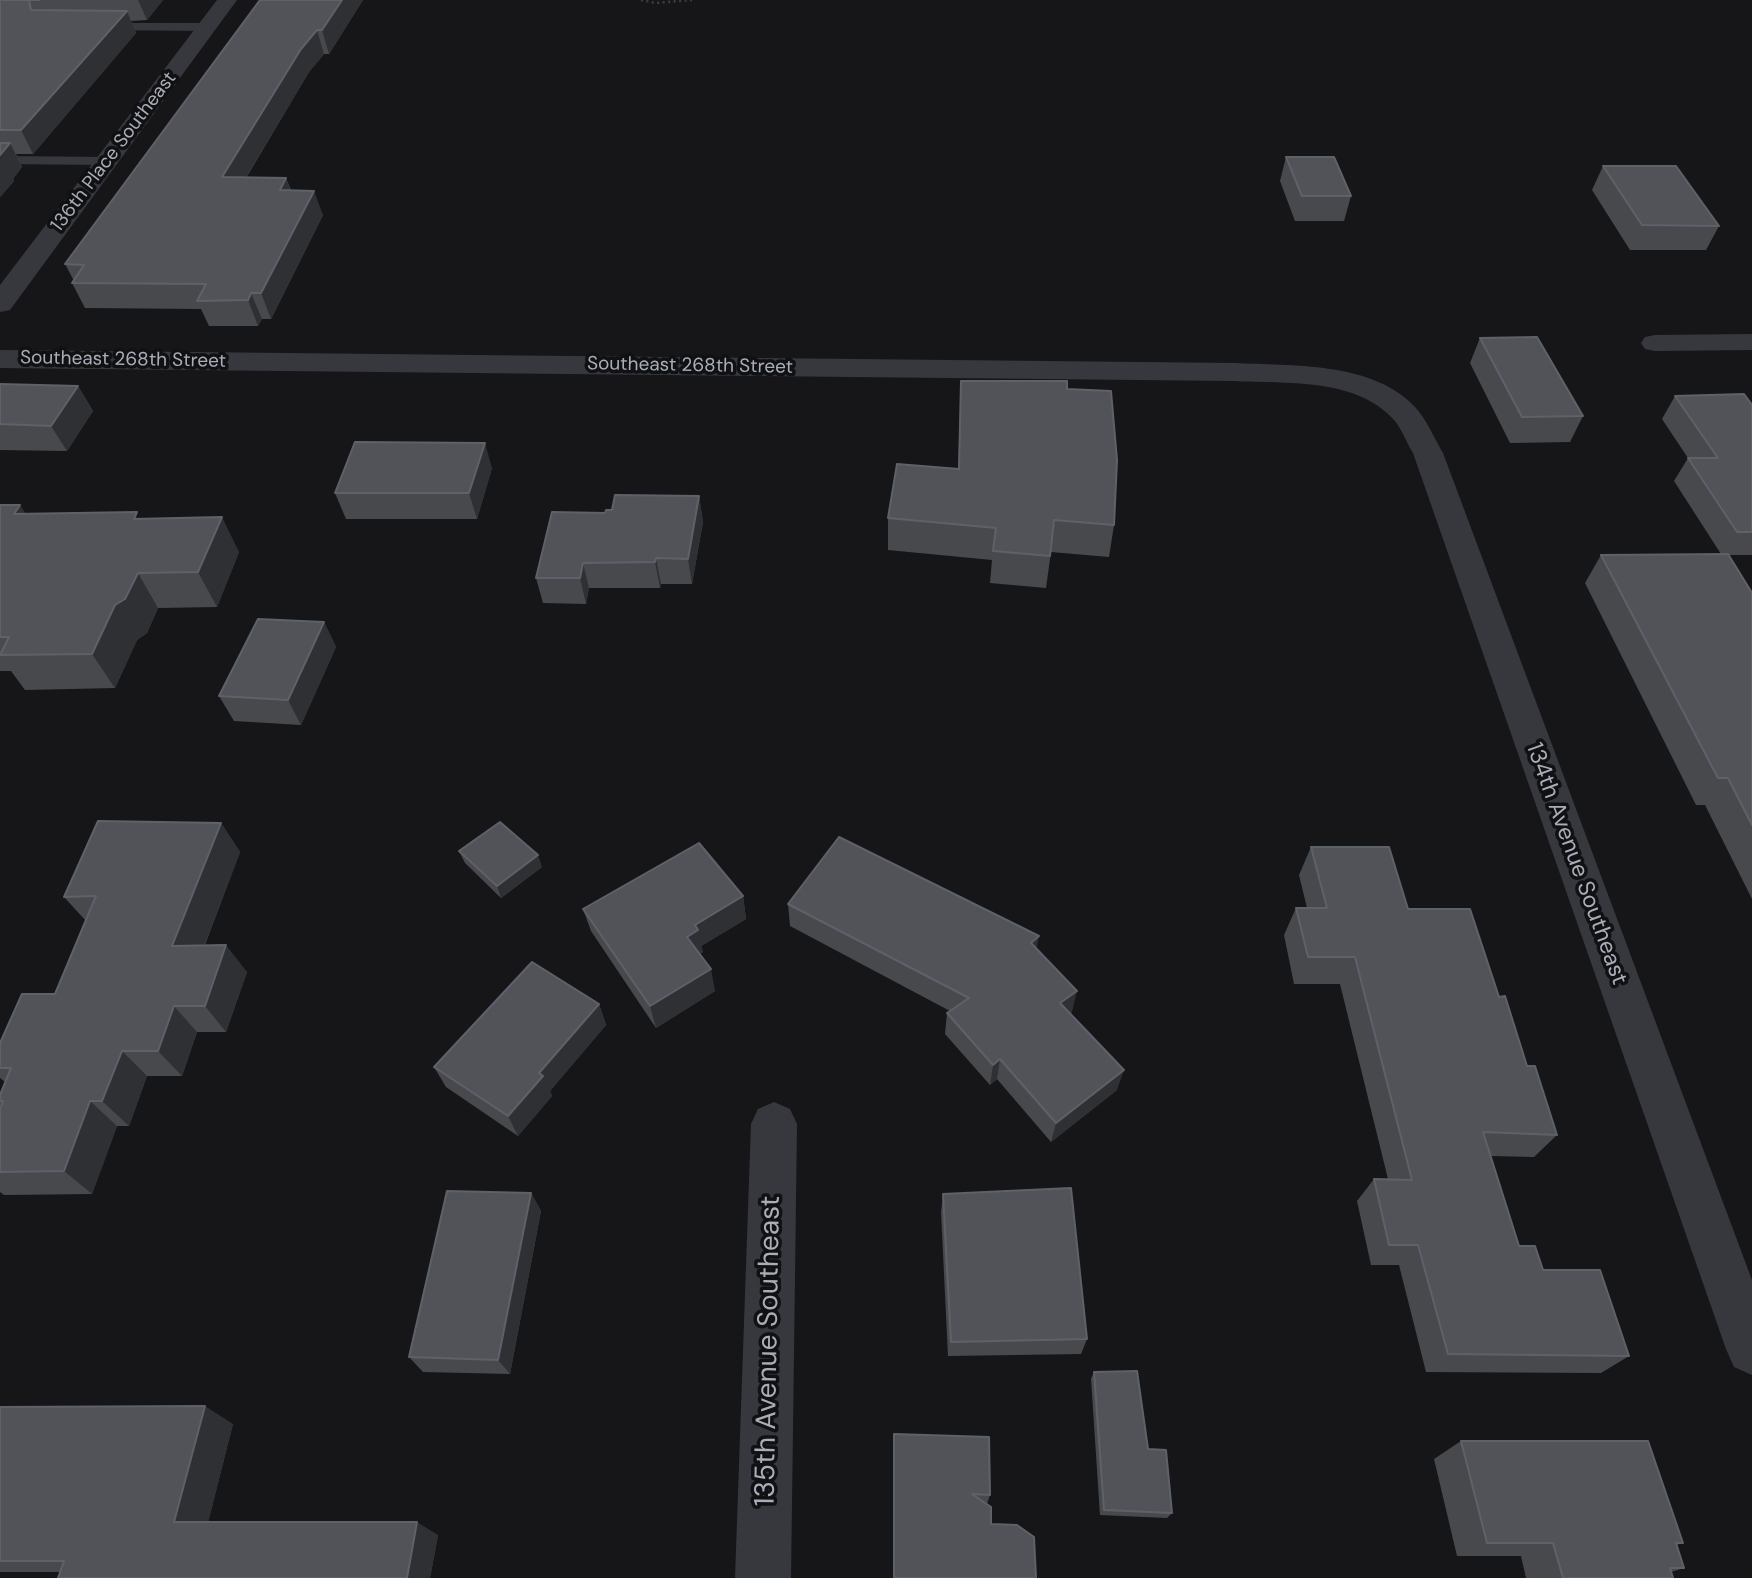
<!DOCTYPE html>
<html>
<head>
<meta charset="utf-8">
<style>
	body { margin:0 }
	canvas { display:block; background:#161618 }
</style>
</head>
<body>
<canvas width="1752" height="1578"></canvas>
<script>
const g = document.querySelector('canvas').getContext('2d');
g.lineJoin = 'round';
function trace(path, color, width, dash) {
  g.strokeStyle = color;
  g.lineWidth = width;
  g.lineCap = dash ? 'butt' : 'round';
  g.setLineDash(dash || []);
  g.stroke(path);
}
function fill(path, color) {
  g.fillStyle = color;
  g.fill(path, 'evenodd');
}
function drawText(font, color, halo, rows, align = 'center') {
  g.font = font + ' "DM Sans",sans-serif';
  g.lineWidth = 7;
  g.setLineDash([]);
  g.textBaseline = 'middle';
  g.strokeStyle = halo;
  g.fillStyle = color;
  for (const [text, x, y, turn = 0] of rows) {
    g.save();
    g.translate(x, y);
    g.rotate((+turn || 0) * Math.PI / 180);
    g.textAlign = isNaN(turn) ? turn : align;
    if (halo) g.strokeText(text, 0, 0);
    g.fillText(text, 0, 0);
    g.restore();
  }
}
const path = new Path2D(`
	M641,0L655,3L692,0`);
const service = new Path2D(`
	M105,23H207L213,27L207,31L101,30V24Z
	M0,156L107,157L114,161L107,165L0,164Z`);
const minor = new Path2D(`
	M217,0H237L10,310L0,312V285Z
	M1752,334V350L1655,351L1645,349L1641,343L1645,337L1655,335Z
	M0,350L1234,363C1291,366 1372,361 1415,407C1427,420 1434,438 1443,453L1752,1280V1375L1734,1367L1726,1349L1413,453C1406,442 1402,429 1394,420C1356,377 1285,384 1234,381L0,368Z
	M774,1102L790,1109L797,1124L791,1578H735L751,1124L758,1109Z`);
const wall = new Path2D(`
	M0,0H163L147,20L131,21L136,33L33,154H16L22,167L13,179L14,181L0,197Z
	M260,0H363L329,54H324L309,72L246,178H286L291,190L323,215L271,319H262L258,326H209L201,309L85,308L72,283L74,281L65,264Z
	M1286,157L1351,196L1344,221H1295L1280,181Z
	M1603,166L1719,226L1706,250H1630L1592,190Z
	M1480,338L1583,416L1570,442L1510,443L1470,363Z
	M961,381L1067,389L1114,525L1109,557L1051,552L1046,588L990,583L992,560L888,550V518L958,469Z
	M0,384L78,386L93,411L67,451L0,450Z
	M1675,396L1752,405V555H1729L1752,593V899L1705,805H1696L1585,583L1601,555L1721,554L1674,481L1688,458L1662,419Z
	M492,468L477,519H346L335,493Z
	M699,496L703,522L692,584H661L660,588H589L586,604L543,603L536,578L605,513L612,510Z
	M0,505L26,514L140,518L239,552L217,607L158,608L147,633L137,640L115,688L25,690L11,671H0Z
	M324,622L336,647L301,725L234,721L219,696Z
	M221,823L240,852L205,945L247,972L226,1032H197L182,1076H147L129,1126H117L92,1194L4,1195L0,1192V1108L1,1105L0,1104V1095L5,1082L0,1078V1043L55,994L86,921L64,897Z
	M1311,847L1408,909L1499,997L1527,1066L1557,1135L1534,1157L1491,1156L1519,1246L1629,1356L1601,1373L1426,1372L1399,1265H1371L1357,1201L1374,1179H1388L1340,984H1294L1284,935L1296,908H1307L1299,875Z
	M459,851L542,867L501,898L465,863Z
	M743,896L746,919L701,946L703,952L700,954L715,991L656,1028L591,931L583,909Z
	M788,904L1036,949L1072,1012L1070,1014L1117,1090L1051,1142L997,1079L990,1085L945,1034L947,1013L950,1011L790,926Z
	M599,1004L606,1025L550,1091L552,1096L518,1136L446,1087L434,1067Z
	M531,1193L541,1211L510,1374L423,1372L409,1357Z
	M943,1194L1087,1339L1081,1354L948,1356L941,1212Z
	M1094,1372L1148,1449L1172,1513L1167,1518L1100,1515L1091,1379Z
	M0,1407L233,1424L208,1522L438,1535L430,1578H58L60,1572H0Z
	M894,1434L990,1495L987,1504L991,1524L1036,1578H893Z
	M1461,1441L1683,1543L1676,1545L1684,1568L1671,1572L1673,1578H1526L1521,1556H1457L1434,1459Z`);
const shadedWall = new Path2D(`
	M138,0H163L147,20Z
	M342,0H363L329,54L322,30Z
	M127,11L136,33L33,154L21,130Z
	M317,30L324,54L309,72L231,202L222,177L301,49Z
	M10,143L22,167L13,179L14,181L0,197V155Z
	M286,178L295,203L280,190Z
	M314,191L323,215L271,319L261,293Z
	M251,293L262,319L258,326L248,300Z
	M78,386L93,411L67,451L51,426Z
	M485,443L492,468L477,519L469,493Z
	M699,496L703,522L692,584L688,559Z
	M20,505L43,540L14,514Z
	M222,517L239,552L217,607L198,572Z
	M656,558L661,584L660,588L655,562Z
	M583,563L589,588L586,604L580,578Z
	M138,573L158,608L147,633L137,640L115,688L92,654L115,605Z
	M324,622L336,647L301,725L288,700Z
	M221,823L240,852L194,973L172,946Z
	M538,855L542,867L501,898L497,886Z
	M743,896L746,919L701,946L703,952L691,959L687,937L695,925Z
	M1039,936L1035,958L1031,943Z
	M226,945L247,972L226,1032L205,1006Z
	M711,969L715,991L656,1028L650,1006Z
	M1077,991L1072,1012L1055,1024L1060,1003Z
	M599,1004L606,1025L550,1091L552,1096L518,1136L508,1116L539,1073Z
	M174,1006L197,1032L182,1076L158,1051Z
	M122,1051L147,1076L129,1126L102,1101Z
	M1000,1059L997,1079L990,1085L993,1065Z
	M1124,1070L1117,1090L1051,1142L1056,1123Z
	M90,1101L117,1126L92,1194L64,1171Z
	M531,1193L541,1211L510,1374L498,1360Z
	M205,1406L233,1424L205,1535L174,1522Z
	M417,1522L438,1535L430,1578H407Z`);
const building = new Path2D(`
	M0,0H39H29L31,10L127,11L21,130H0Z
	M260,0H342L322,30H317L301,49L222,177L286,178L280,190L314,191L261,293H251L248,300L197,301L206,284L72,283L84,265L65,264Z
	M0,143H10L0,155Z
	M1286,157H1334L1351,196H1302Z
	M1603,166H1676L1719,226L1642,225Z
	M1537,337L1583,416L1522,417L1480,338Z
	M961,381H1067V389L1111,391L1117,460L1114,525L1054,520L1050,556L993,551L996,528L888,518L897,464L959,469Z
	M0,384L78,386L51,426L0,424Z
	M1744,394L1752,405V532H1737L1688,458H1718L1675,396Z
	M355,442L485,443L469,493H335Z
	M615,495L699,496L688,559L656,558L655,562L583,563L580,578H536L552,512L605,513L606,510H612Z
	M0,505H20L14,514L137,512L134,519L222,517L198,572L138,573L125,599L115,605L92,654L0,655L9,637H0Z
	M1728,554L1752,593V825L1728,778H1718L1601,555Z
	M258,619L324,622L288,700L219,696Z
	M98,821L221,823L172,946L226,945L205,1006H174L158,1051H122L102,1101H90L64,1171L0,1172V1108L3,1101H0V1095L11,1068H0V1043L22,994H55L96,896L64,897Z
	M500,822L538,855L497,886L459,851Z
	M839,837L1039,936L1031,943L1077,991L1060,1003L1124,1070L1056,1123L1000,1059L993,1065L947,1013L969,998L788,904Z
	M699,843L743,896L695,925L698,930L687,937L711,969L650,1006L583,909Z
	M1311,847H1389L1408,909H1470L1499,997L1505,996L1527,1066H1535L1557,1135L1483,1132L1519,1246H1535L1543,1270H1600L1629,1356L1448,1354L1418,1245H1389L1374,1179L1412,1180L1355,957H1308L1296,908H1327Z
	M532,962L599,1004L539,1073L543,1076L508,1116L434,1067Z
	M1071,1188L1087,1339L951,1342L943,1194Z
	M447,1191L531,1193L498,1360L409,1357Z
	M1137,1371L1148,1449L1166,1450L1172,1513L1104,1510L1094,1372Z
	M205,1406L174,1522H417L407,1578H58L64,1561H0V1407Z
	M894,1434L989,1437L990,1495L972,1494L991,1507V1524L1017,1525L1034,1537L1036,1578H894Z
	M1461,1441H1648L1683,1543H1676L1684,1568H1670L1673,1578H1563L1553,1543H1487Z`);
const farStreetnames = [
	["136th Place Southeast",114,152,-53],
	["Southeast 268th Street",123,360,1],
	["Southeast 268th Street",690,366,1]
];
const streetNames = [
	["134th Avenue Southeast",1576,864,70]
];
const nearStreetnames = [
	["135th Avenue Southeast",769,1351,-89]
];
trace(path, '#3d3f44', 2.5, [2, 3.5]);
fill(service, '#37383d');
fill(minor, '#37383d');
fill(wall, '#47494d');
fill(shadedWall, '#2f3033');
fill(building, '#525359');
trace(building, '#5f6168', 2);
drawText('19px', '#a8adb8', '#111113', farStreetnames);
drawText('23px', '#a8adb8', '#111113', streetNames);
drawText('28px', '#a8adb8', '#111113', nearStreetnames);
</script>
</body>
</html>
